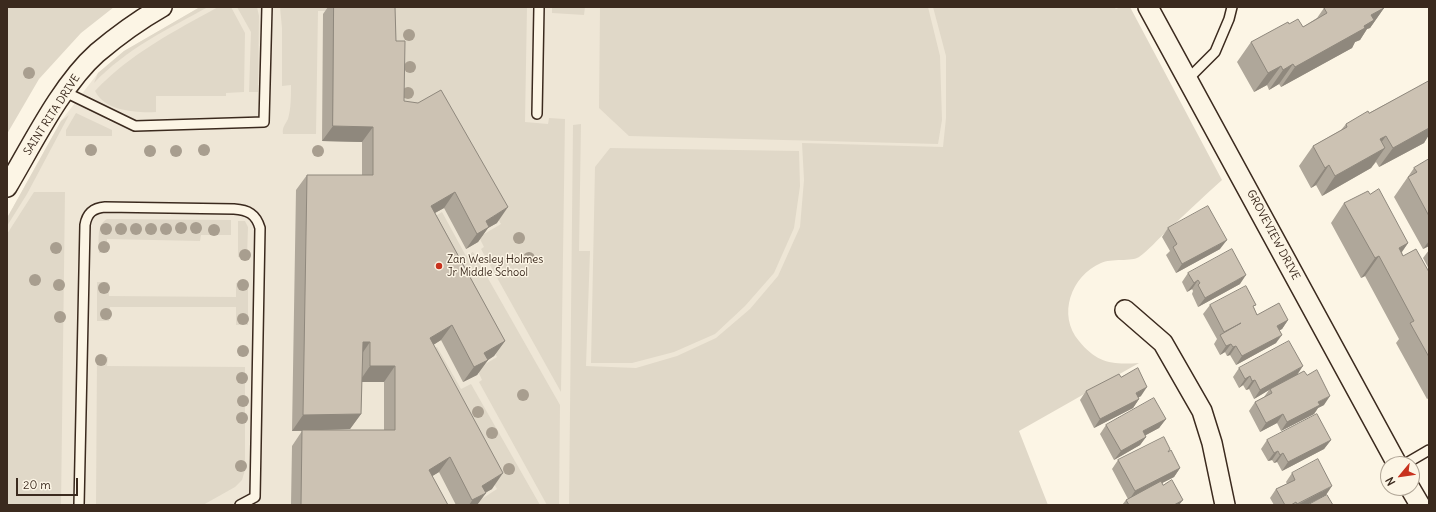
<!DOCTYPE html>
<html>
<head>
<meta charset="utf-8">
<style>
	body { margin:0 }
	#map { position:relative; width:1436px; height:512px; overflow:hidden; background:#fcf5e5; font-family:Delius,sans-serif }
	canvas { display:block }
	.frame { position:absolute; inset:0; border:8px solid #3b2a1e; pointer-events:none }
	.north { position:absolute; left:1380px; top:456px; width:40px; height:40px; box-sizing:border-box; background:#fcf5e5; border:1px solid #afa495; border-radius:50%; rotate:241deg; font-size:11px; font-weight:700; line-height:16px; text-align:center; color:#3b2a1e }
	.north::after { content:''; display:block; margin:auto; width:14px; height:18px; background:#c8321e; clip-path:polygon(50% 0,100% 100%,50% 72%,0 100%) }
	.scale { position:absolute; left:16px; top:478px; width:62px; height:18px; box-sizing:border-box; border:2px solid #3b2a1e; border-top:0; padding-left:5px; font-size:12px; line-height:14px; white-space:nowrap; color:#3b2a1e; -webkit-text-stroke:3px #fcf5e5; paint-order:stroke }
</style>
</head>
<body>
<div id="map">
<canvas width="1436" height="512"></canvas>
<div class="frame"></div>
<div class="north">N</div>
<div class="scale">20 m</div>
</div>
<script>
const g = document.querySelector('canvas').getContext('2d');
g.lineJoin = 'round';
function fill(path, color) {
  g.fillStyle = color;
  g.fill(path, 'evenodd');
}
function trace(path, color, width, dash) {
  g.strokeStyle = color;
  g.lineWidth = width;
  g.lineCap = dash ? 'butt' : 'round';
  g.setLineDash(dash || []);
  g.stroke(path);
}
function drawText(font, color, halo, rows, align = 'center') {
  g.font = font + ' Delius,sans-serif';
  g.lineWidth = 3;
  g.setLineDash([]);
  g.textBaseline = 'middle';
  g.strokeStyle = halo;
  g.fillStyle = color;
  for (const [text, x, y, turn = 0] of rows) {
    g.save();
    g.translate(x, y);
    g.rotate((+turn || 0) * Math.PI / 180);
    g.textAlign = isNaN(turn) ? turn : align;
    if (halo) g.strokeText(text, 0, 0);
    g.fillText(text, 0, 0);
    g.restore();
  }
}
const built = new Path2D(`
	M200,7H1120L1016,68L862,505H7V218L61,121L98,73L124,51Z`);
const green = new Path2D(`
	M7,7H114L81,33L39,79L7,134Z
	M200,7H208C168,29 126,49 94,83L98,73L124,51Z
	M218,7H231L245,33L244,92L226,93V96H156V112C136,113 105,111 95,91C131,53 173,32 218,7Z
	M237,7H257L259,16L258,92H249L251,32Z
	M280,7H527L525,122L548,124L549,118L565,119L561,392L481,249L484,247L479,237L501,224L431,101L397,114L388,11H318L316,134H283C282,127 285,125 288,119C291,109 291,96 291,85L282,86V28Z
	M552,7H585L584,15L552,13Z
	M600,7H928L940,56L942,120L938,144L629,136L599,108Z
	M933,7H1114L1116,9L1120,7H1130L1222,180C1203,197 1185,214 1166,232C1157,240 1149,250 1139,257C1132,262 1111,258 1101,263C1071,276 1057,315 1079,341C1097,363 1112,365 1139,363L1019,431L1048,505H569L573,125L581,124L579,251H590L586,366L636,368L677,356L716,338L750,309L778,276L800,227L804,180L802,143L943,147L946,118V56Z
	M76,113L112,130V136H66V130Z
	M69,115L27,194L7,226V218L61,121Z
	M610,148L799,151L800,186L794,228L774,273L745,306L715,334L674,352L632,363H591L595,167Z
	M34,192H65L61,505H7V234Z
	M442,212L466,256L473,252L560,405L559,505H547L479,382L482,380L477,369L497,357L424,223Z
	M107,219L231,220V235H201L200,241L107,239V253H99C99,241 96,225 107,219Z
	M238,221H245L248,227L247,257H238Z
	M97,282H108L109,296L236,297V283H248V325H236V307H110L109,321H97Z
	M437,347L461,389L471,384L540,505H478L477,502L497,489L423,355Z
	M97,357H108L107,366L245,367V470L242,480L235,487L203,505H96Z`);
const service = new Path2D(`
	M1188,79L1215,52L1229,19L1232,7
	M65,92L135,126L264,122L267,7
	M537,114L539,7
	M1405,464L1429,450
	M79,505L85,225C87,213 93,208 105,207L234,209C248,210 256,214 260,228L255,497L240,505`);
const minor = new Path2D(`
	M1148,7L1397,464
	M7,187C32,145 61,85 97,53C116,37 141,19 162,7
	M1125,310L1163,343L1202,411L1212,443L1225,505
	M1410,488L1420,505`);
const trees = [
	[409,35],
	[410,67],
	[29,73],
	[408,93],
	[91,150],
	[204,150],
	[150,151],
	[176,151],
	[318,151],
	[181,228],
	[196,228],
	[106,229],
	[121,229],
	[136,229],
	[151,229],
	[166,229],
	[214,230],
	[519,238],
	[104,247],
	[56,248],
	[245,255],
	[529,258],
	[35,280],
	[59,285],
	[243,285],
	[104,288],
	[106,314],
	[60,317],
	[243,319],
	[243,351],
	[101,360],
	[242,378],
	[523,395],
	[243,401],
	[478,412],
	[242,418],
	[492,433],
	[241,466],
	[509,469]
];
const wall = new Path2D(`
	M328,7H395L396,41L404,101L497,223L488,228L478,242L466,249L444,208L435,213L505,341L494,356L488,360L477,375L463,382L441,340L433,345L492,489L486,492L477,505H456L439,472L432,476L448,505H291L292,446L302,431H292L296,190L307,175H362V142L322,141L323,14ZM362,382H384V430H319L350,429L361,414Z
	M1324,8H1384L1370,28L1367,29L1360,40L1355,42L1352,48L1281,87L1279,84L1269,90L1267,85L1254,92L1237,62L1251,42L1289,24L1303,27L1317,18Z
	M1429,81V137H1427L1424,143L1379,167L1376,162L1371,168L1322,196L1316,185L1311,188L1299,166L1313,146L1341,130L1346,124L1369,113Z
	M1429,159V246L1423,249L1394,197L1414,168Z
	M1370,194L1408,243L1402,252L1403,256L1429,272V398L1427,399L1396,343L1399,339L1365,276L1361,278L1331,223L1344,203Z
	M1168,228L1220,249L1176,273L1166,255L1170,251L1162,237Z
	M1429,250V269L1423,258Z
	M1188,273L1240,284L1198,307L1192,294L1193,291L1192,289L1187,292L1182,282Z
	M1210,305L1254,308L1257,315L1288,320L1282,329L1280,330L1276,343L1236,365L1230,355L1227,356L1225,352L1220,355L1214,344L1217,339L1203,314Z
	M1239,368L1298,374L1324,405L1318,408L1314,414L1281,431L1277,423L1260,432L1249,411L1255,402L1264,397L1269,390L1254,399L1249,389L1246,390L1243,385L1239,388L1233,377Z
	M1121,377L1141,396L1138,398L1139,399L1133,408L1094,428L1080,400L1086,391Z
	M1166,419L1159,428L1145,435L1146,437L1140,445L1114,460L1100,434L1106,425Z
	M1267,440H1331L1324,449L1282,471L1277,462L1274,463L1272,460L1268,461L1261,449Z
	M1169,452L1180,468L1174,477L1162,483L1179,505H1122L1126,500L1128,499L1112,469L1118,460Z
	M1292,473L1326,495L1307,505H1274L1270,498L1276,489L1287,484L1286,482Z`);
const shadedWall = new Path2D(`
	M1384,8L1370,28L1367,29L1360,40L1355,42L1352,48L1281,87L1295,67L1371,15Z
	M1293,64L1279,84L1269,90L1283,70Z
	M1281,66L1267,85L1254,92L1268,73Z
	M333,126L373,127L362,142L322,141Z
	M1429,128V135L1424,143L1379,167L1393,148Z
	M1386,136L1372,155L1380,139Z
	M1385,148L1371,168L1322,196L1335,176Z
	M1329,165L1316,185L1311,188L1325,168Z
	M455,192L444,208L420,221L431,206Z
	M508,207L497,223L488,228L478,242L466,249L486,221Z
	M1227,240L1220,249L1176,273L1182,264Z
	M1429,241V246L1423,249Z
	M1408,243L1394,263L1399,248Z
	M1379,256L1365,276L1361,278L1375,258Z
	M1246,275L1240,284L1198,307L1205,298Z
	M1198,280L1192,289L1187,292L1194,283Z
	M1288,320L1282,329L1271,335L1277,326Z
	M452,325L441,340L419,354L430,338Z
	M1282,335L1276,343L1236,365L1242,356Z
	M505,341L494,356L488,360L477,375L463,382L484,353Z
	M363,342H370L359,358Z
	M1231,344L1225,352L1220,355L1226,346Z
	M1236,346L1230,355L1227,356L1233,347Z
	M370,366H395L384,382H359Z
	M1303,366L1297,375L1270,389L1269,390L1254,399L1260,390Z
	M1250,376L1243,385L1239,388L1245,379Z
	M1255,380L1249,389L1246,390L1252,381Z
	M1147,387L1141,396L1130,402L1136,393Z
	M1330,396L1324,405L1318,408L1314,414L1281,431L1287,422L1318,402Z
	M1139,399L1133,408L1094,428L1100,419Z
	M361,414L350,429L292,431L303,415Z
	M1283,414L1277,423L1260,432L1266,423Z
	M1166,419L1159,428L1137,440L1143,431Z
	M1146,437L1140,445L1114,460L1121,451Z
	M1331,440L1324,449L1282,471L1288,462Z
	M1278,451L1272,460L1268,461L1274,453Z
	M1283,453L1277,462L1274,463L1280,455Z
	M450,457L439,472L418,485L429,470Z
	M1180,468L1174,477L1129,500L1135,491Z
	M503,473L492,489L480,496L486,493L477,505H469L482,486Z
	M1332,486L1326,495L1307,505H1297Z
	M1183,500L1179,505H1174Z`);
const building = new Path2D(`
	M334,7H395L396,41H405L404,101L418,103L441,90L508,207L486,221L489,227L477,234L455,192L431,206L505,341L484,353L488,360L474,367L452,325L430,338L503,473L482,486L486,493L472,500L450,457L429,470L448,505H301L302,430H395V366H370V342H363L361,414L303,415L307,175H373V127L333,126Z
	M1326,7H1383L1384,8L1371,15L1374,20L1364,26L1365,28L1295,67L1293,64L1283,70L1281,66L1268,73L1251,42L1288,22L1289,24L1298,19L1303,27L1327,13L1324,8Z
	M1429,81V128L1393,148L1386,136L1380,139L1385,148L1335,176L1329,165L1325,168L1313,146L1347,127L1346,124L1368,111L1369,113Z
	M1429,159V216L1408,177L1417,172L1414,168Z
	M1379,189L1408,243L1399,248L1403,256L1416,249L1429,272V357L1410,323L1414,321L1379,256L1375,258L1344,203L1368,191L1370,194Z
	M1208,206L1227,240L1182,264L1173,247L1177,244L1168,228Z
	M1232,249L1246,275L1205,298L1198,285L1200,283L1198,280L1194,283L1188,273Z
	M1246,286L1256,305L1253,306L1257,315L1279,303L1288,320L1277,326L1282,335L1242,356L1236,346L1233,347L1231,344L1226,346L1220,335L1241,323L1224,332L1210,305Z
	M1289,341L1303,366L1260,390L1255,380L1252,381L1250,376L1245,379L1239,368Z
	M1138,368L1147,387L1136,393L1139,399L1100,419L1086,391L1119,374L1121,377Z
	M1317,370L1330,396L1318,402L1320,405L1287,422L1283,414L1266,423L1255,402L1272,393L1270,389L1304,371L1307,375Z
	M1154,398L1166,419L1143,431L1146,437L1121,451L1106,425Z
	M1317,414L1331,440L1288,462L1283,453L1280,455L1278,451L1274,453L1267,440Z
	M1164,437L1170,449L1168,452L1171,450L1180,468L1135,491L1118,460Z
	M1318,459L1332,486L1297,504L1296,502L1291,505H1285L1276,489L1295,480L1292,473Z
	M1172,480L1183,500L1174,505H1129L1126,500L1161,481L1163,485Z
	M1327,495L1333,505H1308Z`);
const markers = [
	[439,266,4,"#c8321e"]
];
const streetNames = [
	["SAINT RITA DRIVE",52,115,-57],
	["GROVEVIEW DRIVE",1273,235,62]
];
const poiNames = [
	["Zan Wesley Holmes",447,260],
	["Jr Middle School",447,273]
];
fill(built, '#eee6d6');
fill(green, '#e0d8c8');
trace(service, '#3b2a1e', 12);
trace(minor, '#3b2a1e', 22);
trace(service, '#fcf5e5', 9);
trace(minor, '#fcf5e5', 19);
g.fillStyle = '#a89e8f';
for (const [x, y] of trees) {
  g.beginPath();
  g.arc(x, y, 6, 0, 2 * Math.PI);
  g.fill();
}
fill(wall, '#afa79a');
fill(shadedWall, '#8f887d');
fill(building, '#ccc2b3');
trace(building, '#8f887d', 1);
for (const [x, y, r, color] of markers) {
  const dot = new Path2D();
  dot.arc(x, y, r, 0, 2 * Math.PI);
  g.fillStyle = color;
  g.fill(dot);
  trace(dot, '#fcf5e5', 1.5);
}
drawText('11px', '#3b2a1e', '#fcf5e5', streetNames);
drawText('11px', '#3b2a1e', '#fcf5e5', poiNames, 'left');
</script>
</body>
</html>
